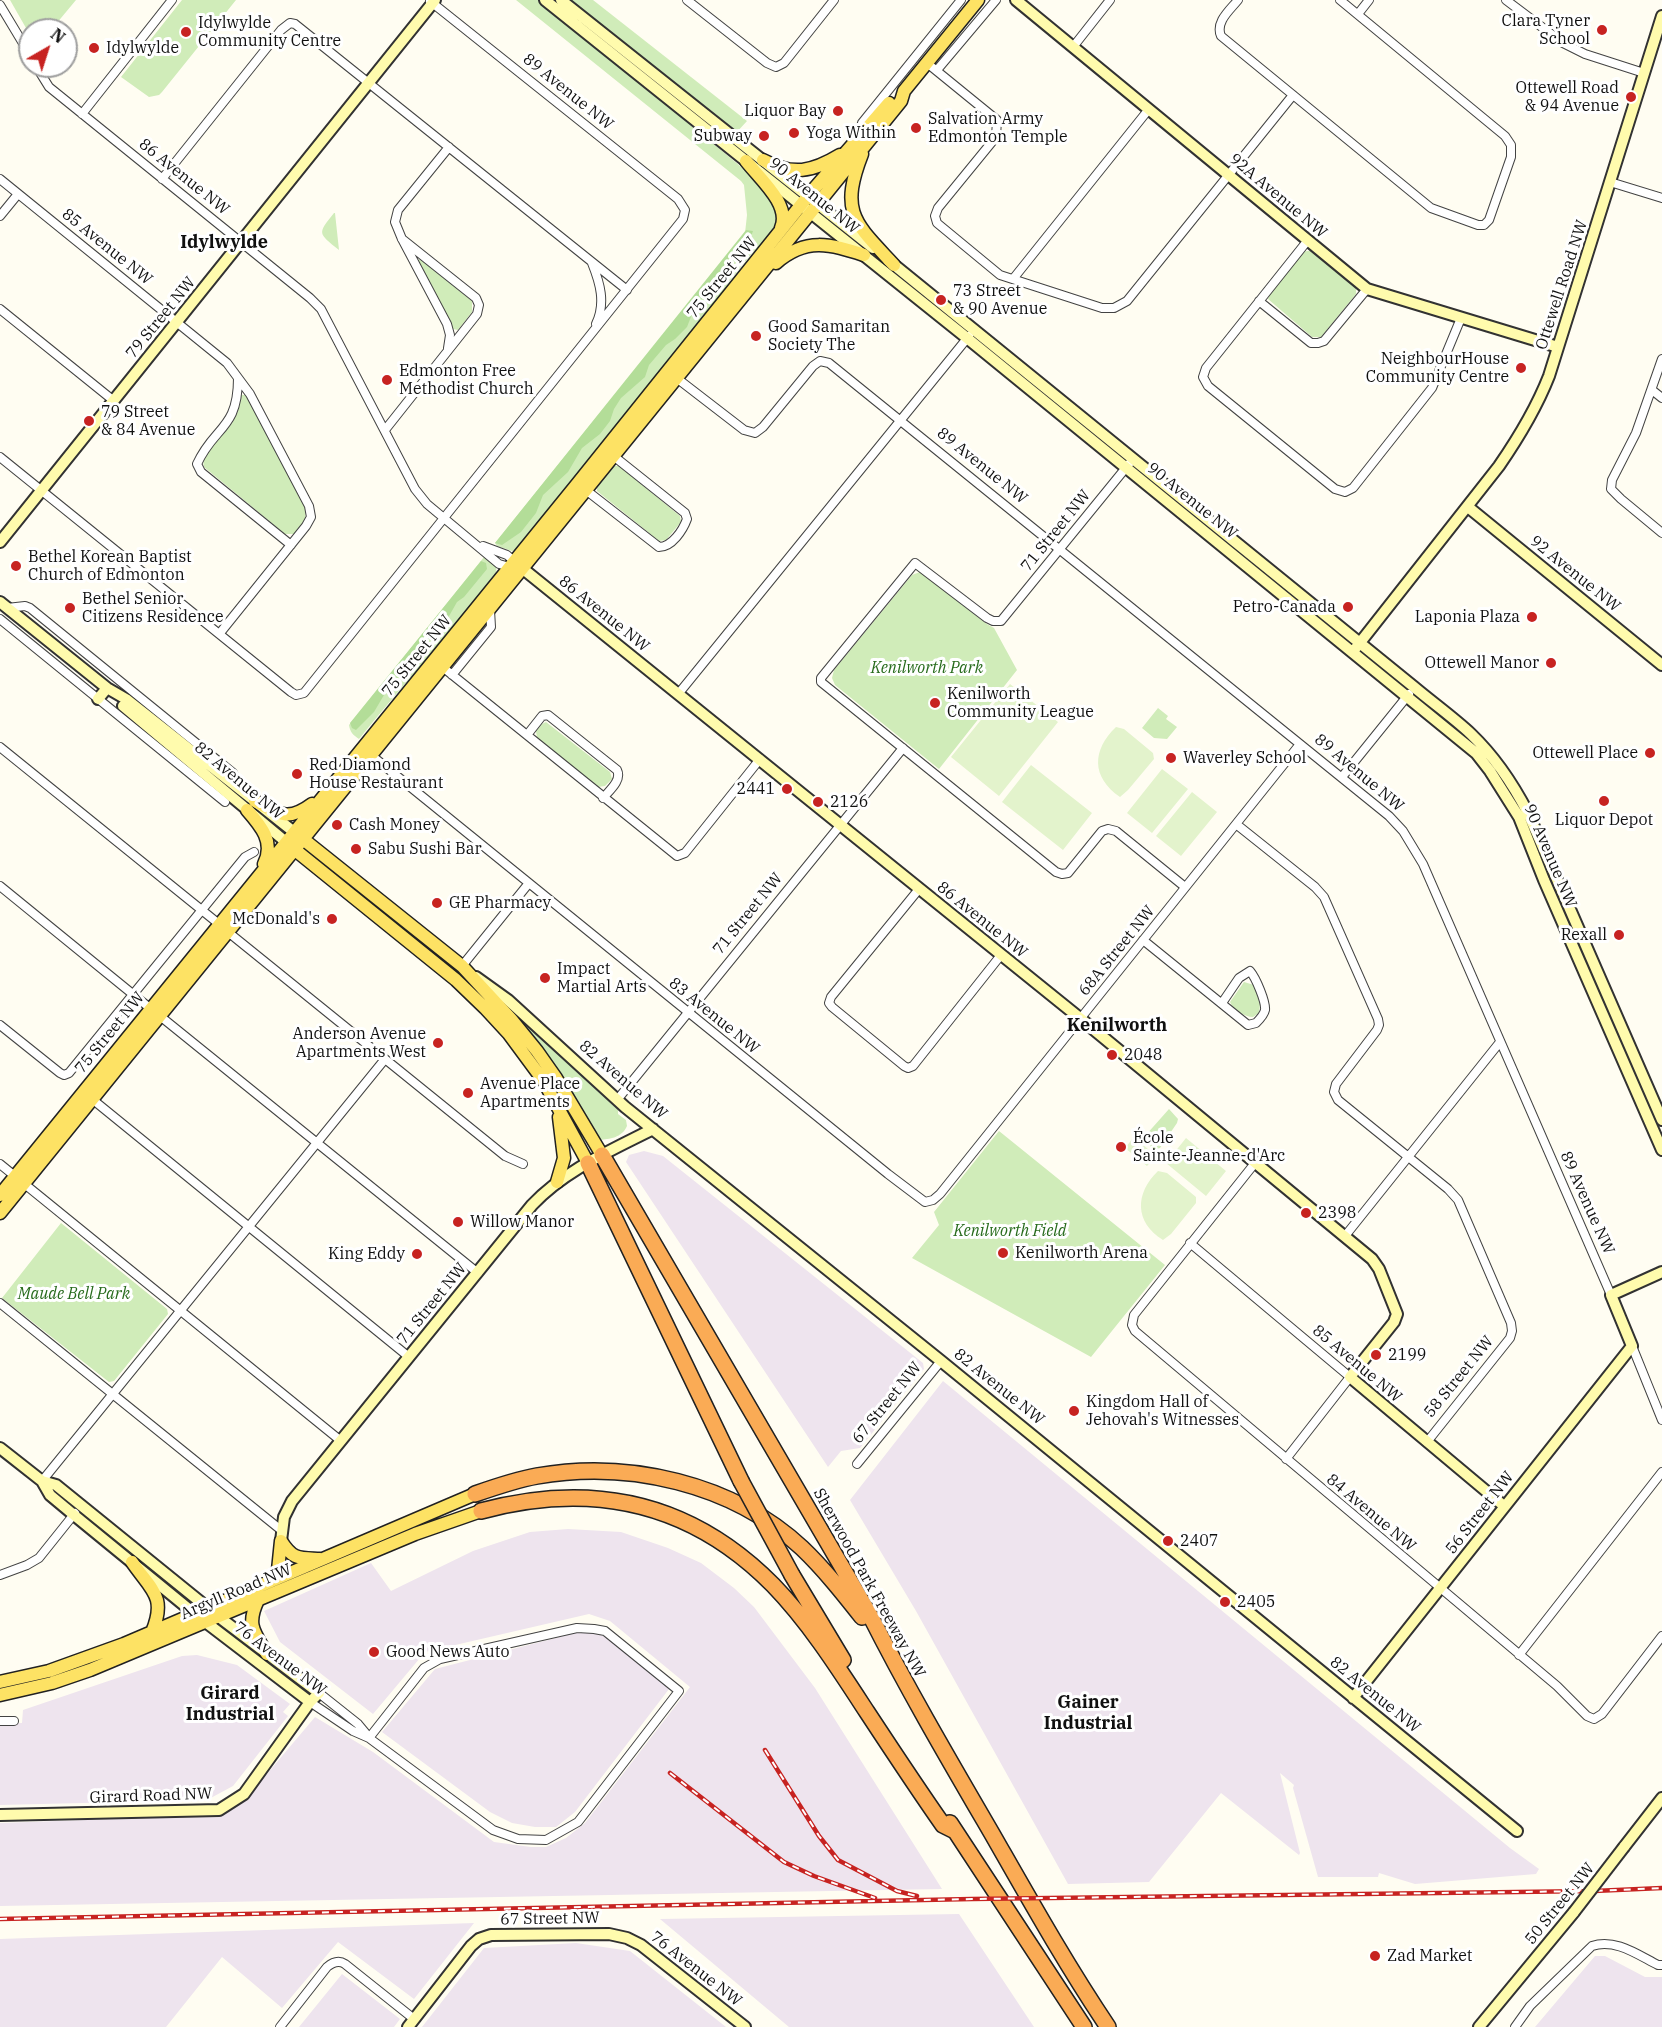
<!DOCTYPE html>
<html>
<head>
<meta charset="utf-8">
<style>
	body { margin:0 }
	#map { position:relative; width:1662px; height:2027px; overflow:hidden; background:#fffdf2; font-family:"IBM Plex Serif",serif }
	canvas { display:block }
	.north { position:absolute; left:18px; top:18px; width:60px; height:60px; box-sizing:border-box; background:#fff; border:2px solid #9f9f9f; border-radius:50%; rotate:39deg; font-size:16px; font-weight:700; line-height:24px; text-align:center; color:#101010 }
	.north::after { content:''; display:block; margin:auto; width:21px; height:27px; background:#c72321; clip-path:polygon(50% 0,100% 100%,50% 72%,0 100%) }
</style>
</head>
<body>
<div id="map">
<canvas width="1662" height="2027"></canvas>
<div class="north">N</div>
</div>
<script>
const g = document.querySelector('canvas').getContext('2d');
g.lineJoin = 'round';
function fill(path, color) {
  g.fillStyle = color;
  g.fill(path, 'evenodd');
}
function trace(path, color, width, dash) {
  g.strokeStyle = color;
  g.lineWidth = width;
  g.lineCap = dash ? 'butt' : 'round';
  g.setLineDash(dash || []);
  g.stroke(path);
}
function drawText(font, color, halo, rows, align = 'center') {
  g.font = font + ' "IBM Plex Serif",serif';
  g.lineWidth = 6;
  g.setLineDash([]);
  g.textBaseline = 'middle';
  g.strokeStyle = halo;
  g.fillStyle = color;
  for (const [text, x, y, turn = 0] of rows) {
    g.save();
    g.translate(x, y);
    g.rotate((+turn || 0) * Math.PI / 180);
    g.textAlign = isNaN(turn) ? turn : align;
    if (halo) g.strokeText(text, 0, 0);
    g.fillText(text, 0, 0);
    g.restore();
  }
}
const industrial = new Path2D(`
	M644,1151L663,1156L923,1363L924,1369L860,1448L841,1451L828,1467L626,1162L629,1155Z
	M943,1381L1510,1848L1539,1869L1536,1874L1415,1884L1379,1873L1378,1877H1318L1293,1788L1294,1785L1280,1773L1300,1853L1299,1855L1221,1793L1149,1882L1068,1884L916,1611L850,1500Z
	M568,1529L621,1532L668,1548L701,1563L734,1588L754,1607L815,1688L942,1889L0,1906V1823L224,1815L245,1800L315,1717L373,1752L494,1842L531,1847H546L566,1838L585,1823L690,1687L610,1621L589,1614L425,1652L373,1714L280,1642L264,1611L371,1563L391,1591L473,1551L530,1532Z
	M575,1633H592L604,1636L669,1689L575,1812L556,1827H535L512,1823L490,1812L382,1732L435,1669Z
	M197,1655L237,1665L290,1704L283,1712L288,1716L233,1786L207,1800L0,1805V1724L22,1723L23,1710L182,1656Z
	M959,1914L1034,2027H789L660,1919Z
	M474,1923L414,1999L338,1942L282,2008L222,1957L166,2027H0V1939Z
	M576,1943L630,1951L726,2027H422L484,1948Z
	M1595,1956H1605L1645,1977H1662V2027H1535Z
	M342,1974L400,2019L394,2027H299Z`);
const green = new Path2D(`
	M10,0H76L51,30H30V35Z
	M182,0H236L162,92L159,95L149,97L121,77Z
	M516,0H540L670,105L703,135L758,181L779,207L778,226L765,242L753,252L729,282L723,293L519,549L512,551L497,546L495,543L745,233L747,215L744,185L741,181Z
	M568,0H593L747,121L736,133Z
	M334,213H335L339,250C318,233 317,234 334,213Z
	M1307,251H1311L1356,288V294L1321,337H1312L1268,299L1269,296L1303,252Z
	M420,259L472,301V312L458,330L453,329L417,261Z
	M241,395H247L306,508L305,520L294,534H285L204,467C200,451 224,436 232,423C238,414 240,405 241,395Z
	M615,466H619L680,516L681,522L666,540L659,541L597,491V484L610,467Z
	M484,557L496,567L497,576C452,631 404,683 359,739C353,735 350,732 349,725Z
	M920,572L987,624L994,628L1017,670L939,769L835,685L832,678L834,670L912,575Z
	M1158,708L1168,716L1166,719L1177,727L1167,739L1154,738L1142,728Z
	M546,722L610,772L612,779L605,786L598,787L537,738L536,731L542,724Z
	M1244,982L1254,985L1260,1005L1259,1013L1253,1017C1245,1017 1233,1010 1230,1002Z
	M506,1004L609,1100L618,1110V1114L626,1120L627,1126C622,1138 609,1139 600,1140L544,1050Z
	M1169,1109L1178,1119L1177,1123L1160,1148L1155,1149L1150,1146L1151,1143L1146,1140L1145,1136Z
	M999,1131L1165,1265L1091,1357L912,1258L939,1225L934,1212Z
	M61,1223L167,1309L168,1314L114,1381L109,1382L2,1298Z`);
const forest = new Path2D(`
	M746,230L753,231L749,242L711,291L696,304L687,327L675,339L666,345L649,365L645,377L621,398L614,409L610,421L600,434L582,448L568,472L543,495L536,513L521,532L502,545L495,543Z
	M481,561L486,563L487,569L464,597L457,602L440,632L426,640L421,651L399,675L396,682L384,695L374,712L356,730L352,728L350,723Z`);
const pitch = new Path2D(`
	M1010,684L1058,722L999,796L951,757Z
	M1116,727L1124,729L1153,753L1154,759L1128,790L1120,797C1091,777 1092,750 1116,727Z
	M1031,765L1092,813L1063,850L1002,802Z
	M1162,769L1188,789L1152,833L1127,813Z
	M1192,792L1217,812L1181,856L1156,836Z
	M1134,1137L1156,1156L1147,1166L1125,1148Z
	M1186,1138L1226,1171L1206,1196L1166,1163Z
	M1158,1171L1167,1173L1196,1197V1203L1171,1234L1163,1240C1134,1222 1135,1193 1158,1171Z`);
const street = new Path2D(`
	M687,0L767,63L776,67L784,63L834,0
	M1238,0C1230,10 1215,22 1221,36L1431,208L1478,225H1484L1489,220L1511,157V145L1505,136L1340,0
	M1506,0L1563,43L1585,54L1644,73
	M0,5L30,55
	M1358,14L1369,0
	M1073,47L1110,0
	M927,63L997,120L996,137L938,208L935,216L937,223L1000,275L1102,308H1114L1127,301L1293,95
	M36,66L49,87L310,298L321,309L415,489L427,504L499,564L510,567
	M937,70L996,0
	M82,114L172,0
	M859,134L862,123L961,0
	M0,179L227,363L250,394L309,506L311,517L306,526L220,633
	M162,179L281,30L290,23L295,24L627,290
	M1610,182L1662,198
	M0,216L18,194
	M1308,240L1206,368L1203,377L1208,386L1335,489L1345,492L1353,488L1432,388L1461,318
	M592,263C600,283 606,303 596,324
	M1013,279L1149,109
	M1259,301L1311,343H1318L1324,341L1367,289
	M0,309L114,401
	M448,348L450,335L447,324L402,239L395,222L398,210L449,147
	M1662,359L1636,433L1612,480L1611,489L1621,499L1662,533
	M674,376L744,430L755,433L763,427L813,366L820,361L829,363L1389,816L1403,831L1423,864L1611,1295
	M238,378C238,430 214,426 197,464L201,472L291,545
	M1652,390L1662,398
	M385,430L477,314L479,305L476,298L402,239
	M0,457L291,692L296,695L304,693L683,219L685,210L678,199L430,1
	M1133,459L1001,621H993L987,618L915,563L821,678V682L1056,872L1062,874L1068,873L1102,831L1108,829L1116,831L1185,887
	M582,487L659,547C672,547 683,530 687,519L685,513L611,454
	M483,546L507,555L514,561
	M7,608L25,606L30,608L233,773L239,788
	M0,619L225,802
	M440,665L677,856L685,853L760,759
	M452,675L491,627L490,610
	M679,693L969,336
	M527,735L542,716L548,715L617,770C622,780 610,790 603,798
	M0,747L219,924
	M371,755L888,1174L925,1202L933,1200L940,1194L1300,744
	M1342,777L1409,694
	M1236,824L1315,887L1324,897L1378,1019L1379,1025L1377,1030L1336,1084L1334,1092L1338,1100L1448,1189L1458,1200L1511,1323L1512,1331L1510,1338L1427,1442
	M0,886L151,1009
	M919,889L831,997L829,1003L832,1007L904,1066L908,1068L913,1066L1001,955
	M228,932L505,1156L523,1164
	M1143,940L1248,1025L1256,1023C1259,1020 1264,1015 1265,1010C1266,1002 1256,978 1250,971L1239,978L1222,1003
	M462,966L529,883
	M160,1016L478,1273
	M0,1025L60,1073L64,1075L69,1073L245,857L254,852
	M92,1099L409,1357
	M617,1100L903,748
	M1255,1163L1134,1315L1132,1325L1135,1331L1557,1686L1587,1716L1594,1719L1602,1714L1662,1636
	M0,1164L341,1441
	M1345,1236L1500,1042
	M1190,1243L1350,1377L1286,1459
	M0,1303L281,1530
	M1632,1346L1662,1420
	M857,1464L941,1361
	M42,1481L385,1059
	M0,1575L27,1565L39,1558L75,1513
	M1519,1655L1662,1472
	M319,1693L358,1724L368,1736
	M310,1702L353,1731L369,1738L493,1830L518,1839L546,1840L578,1822L679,1691L605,1631L594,1629L577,1628L440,1659L424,1668L369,1738
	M0,1721H14
	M280,2027L327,1967C333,1962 339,1960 345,1964L414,2019
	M1515,2027L1530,2006L1592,1946C1615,1938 1638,1955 1658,1965H1662`);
const secondary = new Path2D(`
	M545,0L967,338L1476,753L1490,771L1519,817L1544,880L1662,1150
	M561,0L873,248
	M1016,0L1367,289L1558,347
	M888,260L1414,687C1433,703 1454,718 1471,734C1495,757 1513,784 1528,813L1662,1120
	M1468,507L1662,665
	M0,542L435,0
	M517,564L1081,1019L1372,1259L1379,1269L1397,1314L1394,1322L1350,1377L1504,1506
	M0,602L107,688L126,699L294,832
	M1355,649L1499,466C1519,437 1536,409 1549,376L1662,16
	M98,699L107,688
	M123,706L286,842
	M476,977L508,1000L625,1107L941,1361L1517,1831
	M0,1448L42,1481L50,1495L74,1515L195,1614L310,1702
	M281,1541L284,1517L292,1501L532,1205C565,1170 610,1151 653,1129
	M1353,1698L1632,1346L1611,1295L1662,1272
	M0,1815L219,1810L244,1794L310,1702L319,1693L219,1617L56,1485L42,1481
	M1624,1847L1662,1798
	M408,2027L471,1946L479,1939L491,1935L609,1934L627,1938L641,1945L745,2027
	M1479,2027L1574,1912`);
const primary = new Path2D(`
	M862,154C839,213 855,223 894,265
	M763,160C793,176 812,172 840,155
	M746,161C760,179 791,205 781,228
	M776,263C806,237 830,244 864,255
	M255,801C279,814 288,822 312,804
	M247,810C261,826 275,842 264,864
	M298,835L462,966L511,1019L537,1051L556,1078L602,1155
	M289,845L456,980L485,1008L509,1034L543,1080L588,1163
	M557,1182L564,1158L559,1117
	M0,1195L578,483L813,190L889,103
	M0,1213L901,101L904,91L978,0
	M281,1541C293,1560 299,1558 320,1559
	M132,1562C151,1590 167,1596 152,1632
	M268,1581L278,1570L281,1541
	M258,1600C246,1625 254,1632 267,1654
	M0,1682L49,1671L124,1644L475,1494
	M0,1695L52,1683L90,1670L415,1534L481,1511`);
const highway = new Path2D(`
	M602,1155L870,1615C909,1692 952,1765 995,1839C1031,1902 1067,1966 1108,2027
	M588,1163L741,1481
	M475,1494C495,1487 515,1480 537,1476C628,1460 732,1483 802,1548C824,1569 843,1593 862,1617
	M481,1511C592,1481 691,1502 773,1585C809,1622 839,1669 867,1712C892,1750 917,1788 943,1825L955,1831
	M792,1575L843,1660
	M950,1823L1084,2027`);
const rail = new Path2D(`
	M765,1750L819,1836L838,1860L897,1891L917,1896
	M670,1773L784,1862L814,1876L875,1898
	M0,1919L972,1899L1594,1891L1662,1888`);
const secondaryBridge = new Path2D(`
	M1574,1912L1624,1847`);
const highwayBridge = new Path2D(`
	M741,1481L792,1575`);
const markers = [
	[1602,30,6,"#c72321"],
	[186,32,6,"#c72321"],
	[94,48,6,"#c72321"],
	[1631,97,6,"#c72321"],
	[838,111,6,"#c72321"],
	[916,128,6,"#c72321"],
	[794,133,6,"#c72321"],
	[764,136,6,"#c72321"],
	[941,300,6,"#c72321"],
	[756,336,6,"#c72321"],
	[1521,368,6,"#c72321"],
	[387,380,6,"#c72321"],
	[89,421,6,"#c72321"],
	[16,566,6,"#c72321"],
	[1348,607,6,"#c72321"],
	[70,608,6,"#c72321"],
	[1532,617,6,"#c72321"],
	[1551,663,6,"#c72321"],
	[935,703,6,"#c72321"],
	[1650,753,6,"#c72321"],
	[1171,758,6,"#c72321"],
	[297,774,6,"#c72321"],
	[787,789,6,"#c72321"],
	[1604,801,6,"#c72321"],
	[818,802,6,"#c72321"],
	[337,825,6,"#c72321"],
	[356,849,6,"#c72321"],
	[437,903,6,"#c72321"],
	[332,919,6,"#c72321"],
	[1619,935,6,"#c72321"],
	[545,978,6,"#c72321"],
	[438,1043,6,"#c72321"],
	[1112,1055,6,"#c72321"],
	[468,1093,6,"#c72321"],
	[1121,1147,6,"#c72321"],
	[1306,1213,6,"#c72321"],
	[458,1222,6,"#c72321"],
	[1003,1253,6,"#c72321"],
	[417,1254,6,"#c72321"],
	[1376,1355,6,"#c72321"],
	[1074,1411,6,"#c72321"],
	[1168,1541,6,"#c72321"],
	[1225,1602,6,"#c72321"],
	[374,1652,6,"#c72321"],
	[1375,1956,6,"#c72321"]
];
const poiNames = [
	["Clara Tyner",1590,21,"right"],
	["School",1590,39,"right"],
	["Idylwylde",198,23],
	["Community Centre",198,41],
	["Idylwylde",106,48],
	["Ottewell Road",1619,88,"right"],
	["& 94 Avenue",1619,106,"right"],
	["Liquor Bay",826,111,"right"],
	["Salvation Army",928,119],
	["Edmonton Temple",928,137],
	["Yoga Within",806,133],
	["Subway",752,136,"right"],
	["73 Street",953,291],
	["& 90 Avenue",953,309],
	["Good Samaritan",768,327],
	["Society The",768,345],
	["NeighbourHouse",1509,359,"right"],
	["Community Centre",1509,377,"right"],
	["Edmonton Free",399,371],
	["Methodist Church",399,389],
	["79 Street",101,412],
	["& 84 Avenue",101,430],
	["Bethel Korean Baptist",28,557],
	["Church of Edmonton",28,575],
	["Bethel Senior",82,599],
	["Citizens Residence",82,617],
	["Petro-Canada",1336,607,"right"],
	["Laponia Plaza",1520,617,"right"],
	["Ottewell Manor",1539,663,"right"],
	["Kenilworth",947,694],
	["Community League",947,712],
	["Ottewell Place",1638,753,"right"],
	["Waverley School",1183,758],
	["Red Diamond",309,765],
	["House Restaurant",309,783],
	["2441",775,789,"right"],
	["2126",830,802],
	["Liquor Depot",1604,820,"center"],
	["Cash Money",349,825],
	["Sabu Sushi Bar",368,849],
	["GE Pharmacy",449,903],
	["McDonald's",320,919,"right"],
	["Rexall",1607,935,"right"],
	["Impact",557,969],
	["Martial Arts",557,987],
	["Anderson Avenue",426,1034,"right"],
	["Apartments West",426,1052,"right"],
	["2048",1124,1055],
	["Avenue Place",480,1084],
	["Apartments",480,1102],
	["École",1133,1138],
	["Sainte-Jeanne-d'Arc",1133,1156],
	["2398",1318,1213],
	["Willow Manor",470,1222],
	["Kenilworth Arena",1015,1253],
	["King Eddy",405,1254,"right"],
	["2199",1388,1355],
	["Kingdom Hall of",1086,1402],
	["Jehovah's Witnesses",1086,1420],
	["2407",1180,1541],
	["2405",1237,1602],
	["Good News Auto",386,1652],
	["Zad Market",1387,1956]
];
const streetNames = [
	["89 Avenue NW",568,92,39],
	["86 Avenue NW",184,177,39],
	["90 Avenue NW",814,196,39],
	["92A Avenue NW",1278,196,40],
	["85 Avenue NW",107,247,39],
	["75 Street NW",722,278,-51],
	["Ottewell Road NW",1562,285,-72],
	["79 Street NW",161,318,-51],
	["89 Avenue NW",982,466,39],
	["90 Avenue NW",1192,501,39],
	["71 Street NW",1056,531,-51],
	["92 Avenue NW",1575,574,39],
	["86 Avenue NW",604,614,39],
	["75 Street NW",417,656,-51],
	["89 Avenue NW",1359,773,40],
	["82 Avenue NW",239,781,40],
	["90 Avenue NW",1550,856,67],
	["71 Street NW",748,914,-51],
	["86 Avenue NW",982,920,39],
	["68A Street NW",1117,951,-51],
	["83 Avenue NW",714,1016,39],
	["75 Street NW",110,1033,-51],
	["82 Avenue NW",623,1080,41],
	["89 Avenue NW",1587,1203,66],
	["71 Street NW",432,1304,-51],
	["85 Avenue NW",1357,1364,40],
	["58 Street NW",1459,1377,-51],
	["82 Avenue NW",999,1387,39],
	["67 Street NW",887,1403,-51],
	["84 Avenue NW",1371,1513,40],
	["56 Street NW",1480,1513,-52],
	["Sherwood Park Freeway NW",869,1583,61],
	["Argyll Road NW",236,1592,-23],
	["76 Avenue NW",280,1659,37],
	["82 Avenue NW",1375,1695,39],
	["Girard Road NW",151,1796,-2],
	["50 Street NW",1560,1904,-51],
	["67 Street NW",550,1919,-1],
	["76 Avenue NW",696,1969,38]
];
const parkNames = [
	["Kenilworth Park",927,668],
	["Kenilworth Field",1010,1231],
	["Maude Bell Park",74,1294]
];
const neighbourhoodNames = [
	["Idylwylde",224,243],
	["Kenilworth",1117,1026],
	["Girard",230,1694],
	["Industrial",230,1715],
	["Gainer",1088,1703],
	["Industrial",1088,1724]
];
fill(industrial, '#eee4ee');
fill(green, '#d0ecb9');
fill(forest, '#b3dd98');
fill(pitch, '#e3f3cc');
trace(street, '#434343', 10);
trace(secondary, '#323232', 14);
trace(primary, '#212121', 15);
trace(highway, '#212121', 18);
trace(street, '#fff', 8);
trace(secondary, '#fffbad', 10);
trace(primary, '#fde264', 12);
trace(highway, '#faab55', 15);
trace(rail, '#c72321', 4.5);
trace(rail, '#fff', 2, [7]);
trace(secondaryBridge, '#323232', 14, []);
trace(highwayBridge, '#212121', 18, []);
trace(secondaryBridge, '#fffbad', 10);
trace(highwayBridge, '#faab55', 15);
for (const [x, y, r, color] of markers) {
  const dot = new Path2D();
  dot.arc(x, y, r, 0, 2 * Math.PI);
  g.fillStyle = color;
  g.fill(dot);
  trace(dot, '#fff', 2);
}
drawText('16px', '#101010', '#fff', poiNames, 'left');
drawText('16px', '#101010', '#fff', streetNames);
drawText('italic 16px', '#276b1c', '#fff', parkNames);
drawText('bold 18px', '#101010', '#fff', neighbourhoodNames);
</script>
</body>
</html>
